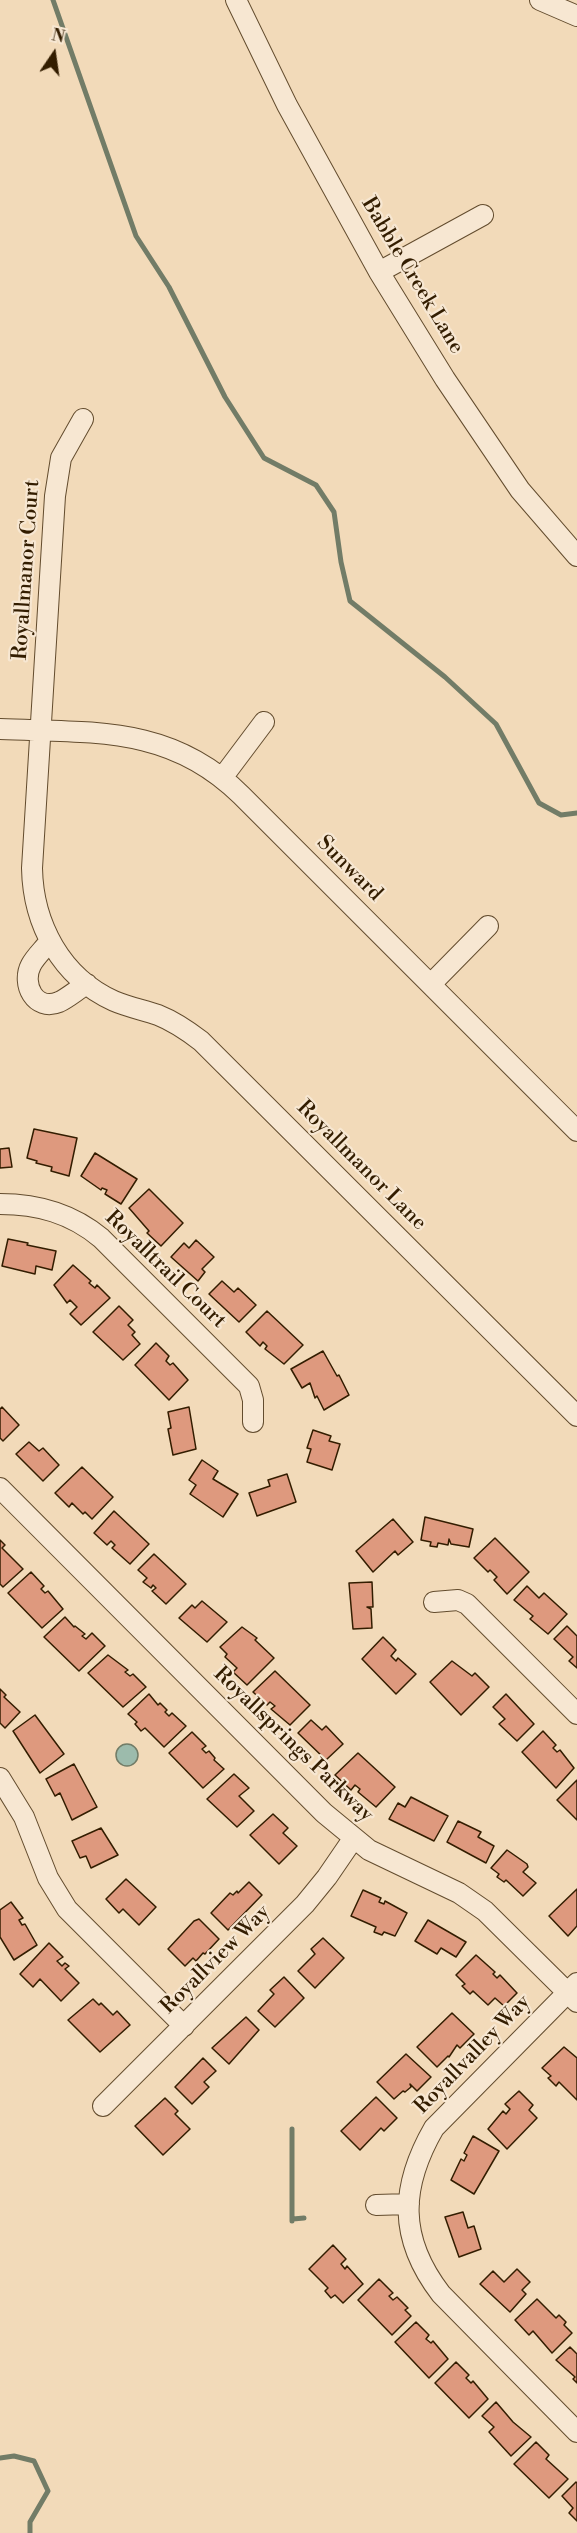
<!DOCTYPE html>
<html>
<head>
<meta charset="utf-8">
<style>
	body { margin:0 }
	#map { position:relative; width:577px; height:2533px; overflow:hidden; background:#f2dab9; font-family:"Libre Bodoni",serif }
	canvas { display:block }
	.north { position:absolute; left:24px; top:24px; width:60px; height:60px; -webkit-text-stroke:4px #f7e7d2; paint-order:stroke; rotate:13deg; font-size:16px; font-weight:700; line-height:24px; text-align:center; color:#331d00 }
	.north::after { content:''; display:block; margin:auto; width:21px; height:27px; background:#331d00; clip-path:polygon(50% 0,100% 100%,50% 72%,0 100%) }
</style>
</head>
<body>
<div id="map">
<canvas width="577" height="2533"></canvas>
<div class="north">N</div>
</div>
<script>
const g = document.querySelector('canvas').getContext('2d');
g.lineJoin = 'round';
function fill(path, color) {
  g.fillStyle = color;
  g.fill(path, 'evenodd');
}
function trace(path, color, width, dash) {
  g.strokeStyle = color;
  g.lineWidth = width;
  g.lineCap = dash ? 'butt' : 'round';
  g.setLineDash(dash || []);
  g.stroke(path);
}
function drawText(font, color, halo, rows, align = 'center') {
  g.font = font + ' "Libre Bodoni",serif';
  g.lineWidth = 4.5;
  g.setLineDash([]);
  g.textBaseline = 'middle';
  g.strokeStyle = halo;
  g.fillStyle = color;
  for (const [text, x, y, turn = 0] of rows) {
    g.save();
    g.translate(x, y);
    g.rotate((+turn || 0) * Math.PI / 180);
    g.textAlign = isNaN(turn) ? turn : align;
    if (halo) g.strokeText(text, 0, 0);
    g.fillText(text, 0, 0);
    g.restore();
  }
}
const water = new Path2D(`
	M116 1755a11 11 0 1 1 22 0a11 11 0 1 1-22 0Z`);
const stream = new Path2D(`
	M53,0L136,236L169,287L225,397L264,458L316,485L334,512L341,562L350,601L445,677L496,724L539,803L561,815L577,813
	M292,2129V2221
	M293,2219L304,2218
	M0,2458L14,2456L34,2461L48,2491L30,2522V2533`);
const building = new Path2D(`
	M34,1129L77,1138L69,1176L51,1171L52,1167L36,1163L37,1161L27,1158Z
	M9,1148L12,1167L0,1168V1149Z
	M95,1153L137,1179L121,1204L105,1194L107,1190L102,1188L101,1190L81,1176Z
	M149,1189L183,1223L161,1246L147,1233L149,1231L129,1208Z
	M8,1239L28,1243L27,1245L56,1251L52,1270L36,1266L35,1274L2,1266Z
	M196,1240L214,1257L202,1269L205,1272L198,1281L171,1257L184,1243L189,1248Z
	M73,1265L91,1281L89,1283L95,1288L97,1285L110,1298L81,1325L70,1314L77,1307L70,1300L67,1303L54,1285Z
	M222,1281L234,1292L238,1288L256,1305L239,1322L209,1294Z
	M119,1306L133,1320L128,1325L135,1332L132,1335L140,1344L123,1360L93,1332Z
	M267,1311L303,1345L284,1364L265,1349L267,1346L263,1342L260,1346L246,1332Z
	M156,1343L169,1356L166,1361L170,1365L173,1363L188,1380L169,1400L135,1365Z
	M323,1351L337,1376L339,1375L349,1395L324,1410L317,1396L315,1398L310,1383L302,1388L291,1369Z
	M2,1407L19,1425L3,1441L0,1438V1409Z
	M189,1407L196,1449L173,1455L168,1429L171,1428L168,1412Z
	M313,1430L331,1436L329,1441L340,1444L332,1470L307,1462L311,1449L307,1448Z
	M29,1442L39,1451L43,1448L59,1465L43,1481L16,1454Z
	M202,1460L218,1471L213,1479L238,1494L223,1517L190,1494L196,1485L189,1480Z
	M82,1467L113,1497L92,1519L85,1512L83,1514L72,1503L69,1507L55,1493Z
	M287,1474L296,1502L257,1516L249,1493L270,1486L268,1480Z
	M114,1511L149,1544L130,1564L112,1548L115,1545L111,1541L107,1545L94,1533Z
	M425,1517L473,1529L469,1547L451,1544L449,1539L448,1545L438,1543L437,1547L430,1546L431,1542L421,1540Z
	M393,1519L413,1542L398,1555L395,1551L373,1572L356,1551Z
	M495,1538L529,1572L507,1594L494,1580L497,1577L490,1570L488,1572L474,1558Z
	M0,1540L5,1545L2,1548L23,1569L3,1587L0,1584Z
	M154,1554L186,1584L166,1604L152,1591L156,1588L153,1585L151,1588L143,1582L147,1578L138,1570Z
	M31,1572L44,1586L41,1589L45,1593L48,1591L63,1609L42,1628L8,1593Z
	M372,1582L373,1607H367L371,1609L372,1628L353,1629L349,1583Z
	M527,1586L539,1598L544,1593L567,1614L548,1634L530,1619L533,1616L514,1600Z
	M202,1601L227,1622L207,1642L179,1618L192,1605L195,1608Z
	M65,1617L74,1627L75,1626L85,1634L82,1636L86,1639L92,1633L105,1646L79,1671L44,1637Z
	M567,1626L577,1636V1668L569,1661L573,1657L554,1639Z
	M242,1627L257,1638L255,1640L274,1658L247,1685L233,1672L237,1668L225,1657L227,1654L220,1647Z
	M383,1637L396,1650L391,1656L396,1661L398,1658L416,1674L396,1694L362,1659Z
	M108,1655L128,1670L125,1672L130,1676L133,1674L146,1687L123,1707L88,1673Z
	M452,1661L472,1676L475,1673L489,1687L461,1715L430,1682Z
	M275,1671L310,1705L290,1725L271,1709L275,1706L270,1702L267,1705L253,1692Z
	M0,1689L6,1695L4,1697L20,1712L5,1728L0,1723Z
	M149,1694L158,1705L160,1703L167,1710L165,1712L169,1716L172,1713L186,1726L164,1747L145,1728L141,1731L135,1724L137,1722L128,1714Z
	M506,1694L534,1724L517,1741L499,1724L505,1719L493,1707Z
	M35,1715L64,1754L40,1773L13,1731Z
	M311,1720L322,1730L326,1726L343,1744L326,1760L298,1733Z
	M543,1731L556,1745L553,1748L557,1752L560,1750L574,1768L556,1788L522,1752Z
	M192,1732L206,1746L202,1749L206,1753L209,1751L215,1758L214,1760L224,1769L203,1788L169,1753Z
	M358,1753L395,1787L376,1807L358,1792L360,1789L355,1785L351,1790L335,1775Z
	M74,1764L97,1807L72,1820L60,1793L55,1796L46,1779Z
	M234,1774L249,1788L239,1796L254,1811L237,1827L207,1799Z
	M577,1780V1820L557,1800Z
	M411,1797L448,1816L434,1841L389,1819L398,1803L405,1807Z
	M273,1814L288,1828L283,1833L297,1846L279,1864L250,1835Z
	M458,1821L481,1832L478,1837L494,1846L486,1863L447,1842Z
	M101,1828L118,1855L91,1868L86,1856L80,1858L72,1841Z
	M507,1850L527,1864L528,1867L523,1872L536,1883L523,1896L506,1880L504,1882L497,1877L499,1874L491,1868Z
	M126,1879L156,1907L139,1925L123,1909L119,1913L106,1899Z
	M249,1882L262,1895L228,1930L211,1913L230,1893L233,1895L237,1891L238,1893Z
	M577,1889V1926L568,1936L549,1916Z
	M363,1890L381,1898L379,1902L384,1904L385,1901L407,1913L395,1936L384,1932L382,1935L374,1932L376,1927L351,1916Z
	M11,1902L23,1918L19,1920L22,1925L25,1924L37,1945L14,1960L0,1937V1910Z
	M199,1919L219,1939L205,1954L203,1953L196,1961L193,1958L185,1966L168,1949L194,1921Z
	M428,1920L466,1942L456,1957L441,1948L437,1954L415,1941Z
	M323,1938L344,1958L315,1988L298,1971L315,1954L311,1949Z
	M49,1943L63,1957L57,1961L62,1966L65,1963L69,1966L65,1969L79,1983L61,2001L40,1979L33,1987L20,1974Z
	M476,1955L495,1972L493,1974L497,1978L500,1975L517,1993L504,2006L495,1998L488,2005L473,1991L470,1994L462,1986L465,1984L456,1975Z
	M284,1977L304,1998L275,2027L258,2011L274,1994L270,1990Z
	M93,1999L99,2005L101,2003L113,2015L117,2011L130,2025L100,2052L68,2020Z
	M452,2013L474,2034L460,2048L457,2045L449,2057L448,2056L437,2067L417,2047Z
	M246,2017L259,2030L229,2064L212,2048Z
	M564,2047L577,2058V2100L559,2082L556,2086L548,2078L551,2076L542,2068Z
	M406,2054L431,2077L417,2091L410,2084L411,2087L405,2092L403,2091L394,2099L377,2082Z
	M203,2058L216,2071L204,2082L209,2087L192,2104L175,2087Z
	M519,2091L533,2105L529,2110L537,2118L507,2149L488,2129L503,2111L506,2114L510,2109L505,2104Z
	M376,2097L397,2118L384,2131L381,2128L360,2150L341,2131Z
	M165,2098L178,2111L175,2114L190,2129L163,2155L135,2126Z
	M473,2136L499,2151L474,2194L451,2180L461,2159L464,2161L467,2155L464,2153Z
	M463,2212L468,2228L474,2226L481,2249L459,2257L445,2217Z
	M333,2245L346,2259L341,2264L345,2269L347,2266L363,2284L343,2303L335,2295L331,2298L325,2291L328,2288L309,2269Z
	M517,2269L530,2282L522,2290L526,2294L510,2312L480,2284L493,2271L504,2282Z
	M379,2279L393,2293L389,2296L393,2300L397,2297L408,2308L405,2310L411,2316L392,2335L358,2300Z
	M537,2299L556,2318L559,2315L566,2322L564,2325L572,2333L552,2353L533,2331L529,2335L515,2320Z
	M416,2322L429,2335L426,2339L431,2343L433,2341L448,2359L429,2378L395,2342Z
	M570,2347L577,2354V2383L573,2379L575,2377L556,2360Z
	M456,2362L469,2375L466,2378L471,2383L473,2381L488,2399L469,2418L435,2383Z
	M496,2402L513,2422L531,2437L511,2456L489,2432L494,2427L482,2416Z
	M536,2442L549,2455L546,2459L568,2479L549,2498L514,2464Z
	M576,2482L577,2483V2521L569,2513L573,2508L562,2496Z`);
const minor = new Path2D(`
	M236,0L287,105L379,272L445,379L520,490L577,556
	M540,0L577,16
	M379,272L483,215
	M83,419L61,458L55,496L32,868C33,924 61,977 114,1001C128,1007 143,1010 158,1015C173,1021 188,1031 201,1041L577,1416
	M0,729C92,733 170,725 241,795L577,1131
	M222,778L264,722
	M49,942C44,949 35,957 31,965C21,984 35,1012 59,1002C68,998 78,989 87,984
	M431,984L488,926
	M0,1204C38,1204 71,1213 101,1238L249,1386L253,1400V1422
	M0,1488L324,1813L369,1850L459,1893L485,1911L577,2002
	M434,1602L458,1600L467,1604L577,1714
	M0,1778L24,1817L48,1878L67,1909L184,2026
	M577,1983L434,2128C400,2187 398,2238 441,2294L577,2432
	M103,2106L305,1904L327,1877L353,1839
	M376,2205L409,2204`);
const streetNames = [
	["Babble Creek Lane",412,276,59],
	["Royallmanor Court",27,570,-86],
	["Sunward",349,869,45],
	["Royallmanor Lane",361,1166,45],
	["Royalltrail Court",165,1270,44],
	["Royallsprings Parkway",293,1745,44],
	["Royallview Way",216,1960,-45],
	["Royallvalley Way",473,2055,-46]
];
fill(water, '#9cbbac');
trace(water, '#727c67', 1.5);
trace(stream, '#727c67', 5);
fill(building, '#de997e');
trace(building, '#331d00', 1.5);
trace(minor, '#634c2e', 22);
trace(minor, '#f7e7d2', 20);
drawText('21px', '#331d00', '#f7e7d2', streetNames);
</script>
</body>
</html>
